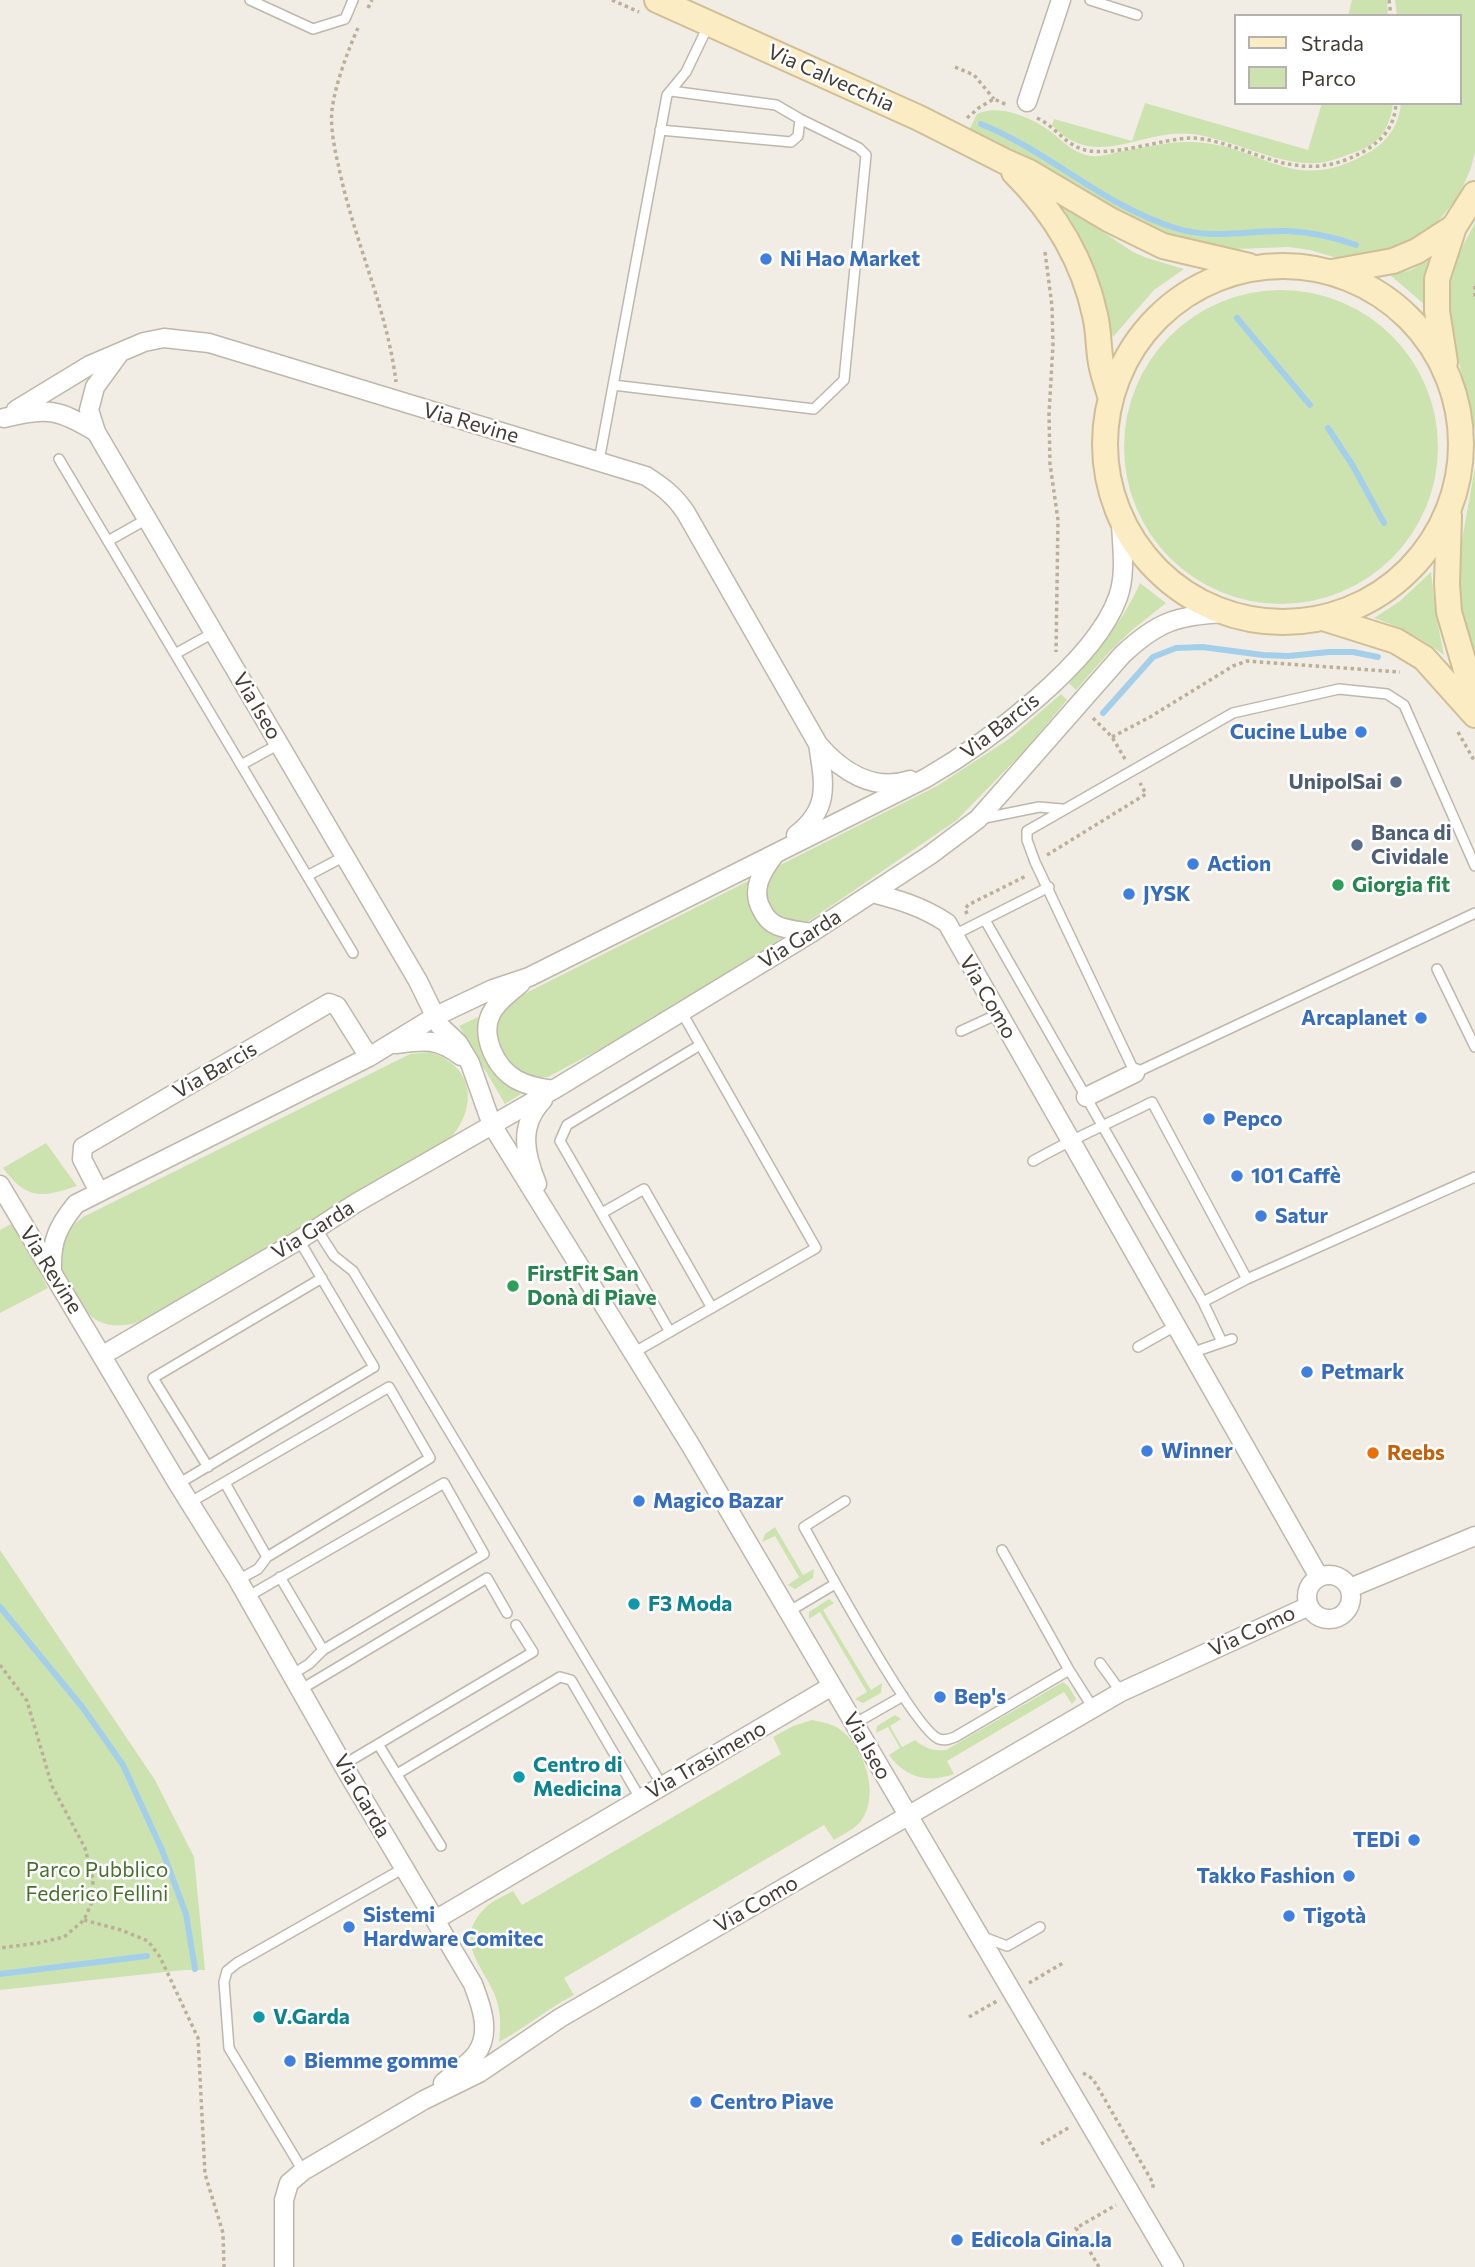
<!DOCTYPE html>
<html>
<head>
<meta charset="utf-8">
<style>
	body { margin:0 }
	#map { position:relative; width:1475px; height:2267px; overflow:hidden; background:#f1ede4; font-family:Commissioner,sans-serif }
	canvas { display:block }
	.legend { position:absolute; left:1234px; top:14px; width:228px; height:91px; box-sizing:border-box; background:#fff; border:2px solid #b4b1ae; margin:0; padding:9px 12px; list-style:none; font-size:21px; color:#433d35 }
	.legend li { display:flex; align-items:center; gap:14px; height:35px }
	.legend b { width:35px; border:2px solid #b4b1ae }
</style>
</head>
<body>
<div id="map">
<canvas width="1475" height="2267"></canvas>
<ul class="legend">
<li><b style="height:9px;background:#fbecc4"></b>Strada</li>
<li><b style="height:19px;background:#cde3af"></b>Parco</li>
</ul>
</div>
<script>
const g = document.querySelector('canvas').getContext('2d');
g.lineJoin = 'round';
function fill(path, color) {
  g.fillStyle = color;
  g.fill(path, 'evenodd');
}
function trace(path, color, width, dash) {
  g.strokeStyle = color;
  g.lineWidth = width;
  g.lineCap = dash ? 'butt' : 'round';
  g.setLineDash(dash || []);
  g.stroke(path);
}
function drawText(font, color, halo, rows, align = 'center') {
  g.font = font + ' Commissioner,sans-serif';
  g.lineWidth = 5;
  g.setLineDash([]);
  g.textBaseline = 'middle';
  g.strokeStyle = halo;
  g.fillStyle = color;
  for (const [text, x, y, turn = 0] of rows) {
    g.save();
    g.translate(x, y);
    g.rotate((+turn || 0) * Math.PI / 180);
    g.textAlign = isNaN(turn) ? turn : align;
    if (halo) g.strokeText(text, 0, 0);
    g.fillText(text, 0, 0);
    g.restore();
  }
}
const green = new Path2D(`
	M1352,0H1387L1388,16H1348Z
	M1395,0H1475V152L1471,168L1459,196L1430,231L1384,255L1340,259L1310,250L1288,247L1212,250L1169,241L969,130L977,114C998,104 1028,116 1047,129C1062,139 1072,154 1092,156C1100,157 1110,154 1118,152C1142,148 1168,141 1192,142C1265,144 1292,199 1371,151C1389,140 1399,124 1401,103H1459V16H1397Z
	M1145,103L1308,150L1322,103H1393C1390,127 1381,143 1358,151C1344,156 1331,162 1317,163C1279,166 1232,139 1192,134C1142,128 1095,172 1052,125L1054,119L1132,141Z
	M1060,203L1133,252L1147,258L1184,269L1154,290L1113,337L1085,247L1075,227Z
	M1475,223V431L1450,324L1446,289L1455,260Z
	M1430,260L1425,285V305L1390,275L1411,270Z
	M1124 447a157 157 0 1 1 314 0a157 157 0 1 1-314 0Z
	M1475,467V665L1458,606L1459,557Z
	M1431,572L1436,615L1444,655C1422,638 1400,627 1374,618L1400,601Z
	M1140,583L1166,603L1131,631L1110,651L1076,690L1069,683C1096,652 1123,622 1140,583Z
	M1061,694L1067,700L1026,749L957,820L812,919L634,1031L548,1077L529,1078L516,1071L505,1060L496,1042L495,1023L504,1008L520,996L937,786L1009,739Z
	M478,1017C476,1055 489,1076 521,1094L505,1104L459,1026Z
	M430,1052C474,1066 479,1107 449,1140L146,1320C131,1325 114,1329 98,1321C87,1315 80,1303 73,1293C54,1262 54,1239 83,1217L410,1054Z
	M46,1143L77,1186C41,1198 27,1200 3,1168Z
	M13,1223L48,1288L0,1313V1230Z
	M775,1527L803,1575L814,1569L813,1578L795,1589L788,1585L799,1577L775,1536L762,1542L765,1534Z
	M0,1550L155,1780L194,1857L205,1970H184L0,1990Z
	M829,1599L834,1603L823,1610L871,1690L882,1683L881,1693L863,1703L855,1699L867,1692L820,1612L809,1619V1612Z
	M1063,1682L1069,1687L1076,1699L1072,1704L1064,1692L947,1761L954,1774C927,1784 905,1777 889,1755L900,1748L888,1727L876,1733L877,1726L895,1715L901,1719L890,1726L902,1747L915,1740C926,1749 933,1751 946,1750Z
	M812,1720C821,1722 830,1723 838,1728C864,1745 881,1794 861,1821C855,1829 843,1834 834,1840L824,1825L564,1978L574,1995C547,2009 525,2028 499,2042C501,2025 501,2010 494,1993C482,1965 453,1940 485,1908C492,1901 504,1896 513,1891L522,1905L781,1754L773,1737L793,1726Z`);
const stream = new Path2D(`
	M981,124C1050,152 1104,206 1175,228C1213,240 1249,230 1287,231C1310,232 1334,237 1356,245
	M1237,318L1310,405
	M1328,428L1353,466L1384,523
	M1103,713L1153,657L1176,648L1202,647L1263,655L1288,656L1329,652H1353L1378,657
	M0,1607L83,1708L123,1765L162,1850L186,1914L195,1969
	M0,1974L147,1956`);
const path = new Path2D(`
	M612,0L639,12
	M1389,0L1391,16
	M368,8L372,0
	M358,28C348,50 335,85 332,110C330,128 335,151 339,168C354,241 387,308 396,382
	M955,67L974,75L994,99
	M967,118L980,107L994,99L1007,105
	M1037,118C1055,126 1065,145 1085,150C1113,157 1161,139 1191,138C1208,138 1227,145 1243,150C1288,167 1322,176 1366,150C1384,139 1395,125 1396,103
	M1045,252L1052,306L1053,345L1049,414L1050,464L1058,520L1056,652
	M1475,286V298
	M1093,718L1112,737L1125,759
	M1458,732L1475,762
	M1112,737L1150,717L1233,666L1247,661L1400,672
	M1047,855L1146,794L1140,783
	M967,914L965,909L968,905L1026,876
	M0,1665L27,1701L52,1786L85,1848L93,1880L92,1902L84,1920L64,1937L38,1943L0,1948
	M84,1920L121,1930L148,1941L160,1957L198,2038L205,2174L223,2233L224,2267
	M1029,1983L1063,1963
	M969,2017L997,2001
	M1083,2073L1093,2079L1153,2183V2191
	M1041,2144L1070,2127
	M1099,2267L1076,2228L1116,2205`);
const lane = new Path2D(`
	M250,0L313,29L345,19L353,0
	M1090,0L1137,15
	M660,130L791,142L798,136L800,119L776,105L671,91
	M613,385L814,409L844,380L866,155L859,148L800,119
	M59,459L353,953
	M599,461L667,95L686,72L709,24
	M108,541L147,519
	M175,654L213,633
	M241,765L279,744
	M980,819L1039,807L1062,809
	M1475,866L1404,705L1387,694L1339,689L1233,713L1027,831V840L1035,862L1135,1073L1475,913
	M307,876L345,856
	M985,920L1203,1302L1222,1342
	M954,935L1049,887
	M1437,969L1475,1047
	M961,1031L998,1014
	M1033,1161C1071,1139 1112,1122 1152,1102L1247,1279
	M602,1213L644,1189L712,1308
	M316,1228L334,1256L353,1271L662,1785
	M1203,1302L1247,1279L1475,1177
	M670,1332L560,1141L567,1125L700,1045
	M1138,1347L1175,1326
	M633,1353L816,1248L681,1011
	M1191,1353L1232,1339
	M208,1467L153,1378L322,1278
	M225,1483L267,1557
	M178,1484L374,1367L299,1240
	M845,1501L804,1527C822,1559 915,1731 939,1739C945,1741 950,1739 955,1737L1069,1670
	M189,1503L389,1387L430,1458L267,1557L258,1569L238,1580
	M1002,1550L1069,1670L1093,1708
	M280,1577L323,1650
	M247,1597L444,1483L484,1554L323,1650L309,1664L291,1675
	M788,1612L835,1584
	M1100,1663L1121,1692
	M300,1690L487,1578L507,1613
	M854,1724L903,1696
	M378,1744L441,1846
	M343,1765L533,1652L516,1625
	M397,1774L560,1677L571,1680L640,1798
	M981,1936L1007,1946L1040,1927
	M303,2171L229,2048L224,1982L227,1971L237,1963L404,1868`);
const street = new Path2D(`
	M1027,102L1061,0
	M16,410L90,365L144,342L164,338L209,343L646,476C663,487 675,496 686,513L818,744C841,771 873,792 910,780
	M4,418C46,407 59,409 96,432L418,981L440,1026L458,1043L470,1063L492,1125L691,1446L1174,2267
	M96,432L89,410L95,387L119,354
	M796,835C831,808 824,783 818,744
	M775,854C762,871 750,890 762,910C765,917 771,923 778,926C788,930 801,931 811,933
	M872,893C900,900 923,907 947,923L1319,1577
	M521,983C510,993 497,1001 491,1014C485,1026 487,1039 492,1051C504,1079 524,1086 553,1090
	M396,1044C425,1040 437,1038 461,1056
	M1086,1097L1135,1073
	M537,1184C525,1154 518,1126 543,1100
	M0,1185L178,1484L238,1580L343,1765L473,1984C481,2005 492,2033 476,2054C468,2065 453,2074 443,2083
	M99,1192L82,1159L83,1147L329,1003L337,1006L369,1057
	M52,1270C51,1241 58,1226 76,1204L369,1057L436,1016L493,989L529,977L926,778C985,744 1095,663 1118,597C1127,572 1121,543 1121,517
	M103,1355L299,1240L356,1203L553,1090L811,933L930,855L978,819L1122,655C1158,621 1178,615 1227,613
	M1307 1597a22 22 0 1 1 44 0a22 22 0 1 1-44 0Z
	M1350,1588L1475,1536
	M435,1920L832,1686
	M284,2267V2200L289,2183L303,2171L424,2100L479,2073L560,2018L1121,1692L1309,1606`);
const secondary = new Path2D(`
	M657,0L919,118L1004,161L1029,172L1110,220L1163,246L1249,266
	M1014,172C1054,212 1083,259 1095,315C1099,331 1098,347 1101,363C1103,375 1108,388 1111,399
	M1105 444a178 178 0 1 1 356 0a178 178 0 1 1-356 0Z
	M1332,272L1393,261L1417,251L1454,227
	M1445,362L1437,311V279L1454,227L1475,194
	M1449,516L1447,584L1449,612L1475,701
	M1323,618L1396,641L1424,658L1475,715`);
const markers = [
	[766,259,7,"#3f7fe0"],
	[1361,732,7,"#3f7fe0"],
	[1396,782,7,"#5c6f8a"],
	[1357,845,7,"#5c6f8a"],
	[1193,864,7,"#3f7fe0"],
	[1338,885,7,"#2e9e5b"],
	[1129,894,7,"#3f7fe0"],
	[1421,1018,7,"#3f7fe0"],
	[1209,1119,7,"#3f7fe0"],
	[1237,1176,7,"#3f7fe0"],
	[1261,1216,7,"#3f7fe0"],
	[513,1286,7,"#2e9e5b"],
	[1307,1372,7,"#3f7fe0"],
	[1147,1451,7,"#3f7fe0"],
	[1373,1453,7,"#e8710a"],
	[639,1501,7,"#3f7fe0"],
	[634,1604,7,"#0f9aa8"],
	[940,1697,7,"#3f7fe0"],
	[519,1777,7,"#0f9aa8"],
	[1414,1840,7,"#3f7fe0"],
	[1349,1876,7,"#3f7fe0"],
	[1289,1916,7,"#3f7fe0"],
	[349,1927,7,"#3f7fe0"],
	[259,2017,7,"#0f9aa8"],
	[290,2061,7,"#3f7fe0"],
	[696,2102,7,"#3f7fe0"],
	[957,2240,7,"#3f7fe0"]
];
const streetNames = [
	["Via Calvecchia",831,78,24],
	["Via Revine",471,423,16],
	["Via Iseo",257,706,59],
	["Via Barcis",1000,726,-38],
	["Via Garda",800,939,-32],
	["Via Como",988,997,60],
	["Via Barcis",215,1070,-30],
	["Via Garda",313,1230,-32],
	["Via Revine",51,1270,58],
	["Via Como",1252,1631,-25],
	["Via Iseo",867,1746,60],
	["Via Trasimeno",706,1760,-30],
	["Via Garda",362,1796,60],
	["Via Como",756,1904,-30]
];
const shopNames = [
	["Ni Hao Market",780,259],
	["Cucine Lube",1347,732,"right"],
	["Action",1207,864],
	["JYSK",1143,894],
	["Arcaplanet",1407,1018,"right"],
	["Pepco",1223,1119],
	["101 Caffè",1251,1176],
	["Satur",1275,1216],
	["Petmark",1321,1372],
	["Winner",1161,1451],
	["Magico Bazar",653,1501],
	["Bep's",954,1697],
	["TEDi",1400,1840,"right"],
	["Takko Fashion",1335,1876,"right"],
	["Sistemi",363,1915],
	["Hardware Comitec",363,1939],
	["Tigotà",1303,1916],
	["Biemme gomme",304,2061],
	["Centro Piave",710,2102],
	["Edicola Gina.la",971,2240]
];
const serviceNames = [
	["UnipolSai",1382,782],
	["Banca di",1371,833,"left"],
	["Cividale",1371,857,"left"]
];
const leisureNames = [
	["Giorgia fit",1352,885],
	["FirstFit San",527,1274],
	["Donà di Piave",527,1298]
];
const foodNames = [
	["Reebs",1387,1453]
];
const cultureNames = [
	["F3 Moda",648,1604],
	["Centro di",533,1765],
	["Medicina",533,1789],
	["V.Garda",273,2017]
];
const parkNames = [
	["Parco Pubblico",97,1870],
	["Federico Fellini",97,1894]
];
fill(green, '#cde3af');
trace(stream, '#a3cfeb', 6);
trace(lane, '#bfb7ab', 12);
trace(street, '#bfb7ab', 21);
trace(secondary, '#cebf97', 28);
trace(path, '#bcaf9a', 3.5, [3.5, 3.5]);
trace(lane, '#fff', 9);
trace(street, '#fff', 18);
trace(secondary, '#fbecc4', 24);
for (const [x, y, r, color] of markers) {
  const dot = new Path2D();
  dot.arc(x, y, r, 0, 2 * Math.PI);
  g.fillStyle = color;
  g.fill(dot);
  trace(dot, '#fff', 2.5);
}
drawText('21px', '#433d35', '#fff', streetNames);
drawText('bold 21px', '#366cbe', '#fff', shopNames, 'left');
drawText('bold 21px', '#4e5e75', '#fff', serviceNames, 'right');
drawText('bold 21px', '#27864d', '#fff', leisureNames, 'left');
drawText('bold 21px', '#c56008', '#fff', foodNames, 'left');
drawText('bold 21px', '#0d838f', '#fff', cultureNames, 'left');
drawText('21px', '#47702c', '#fff', parkNames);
</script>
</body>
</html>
